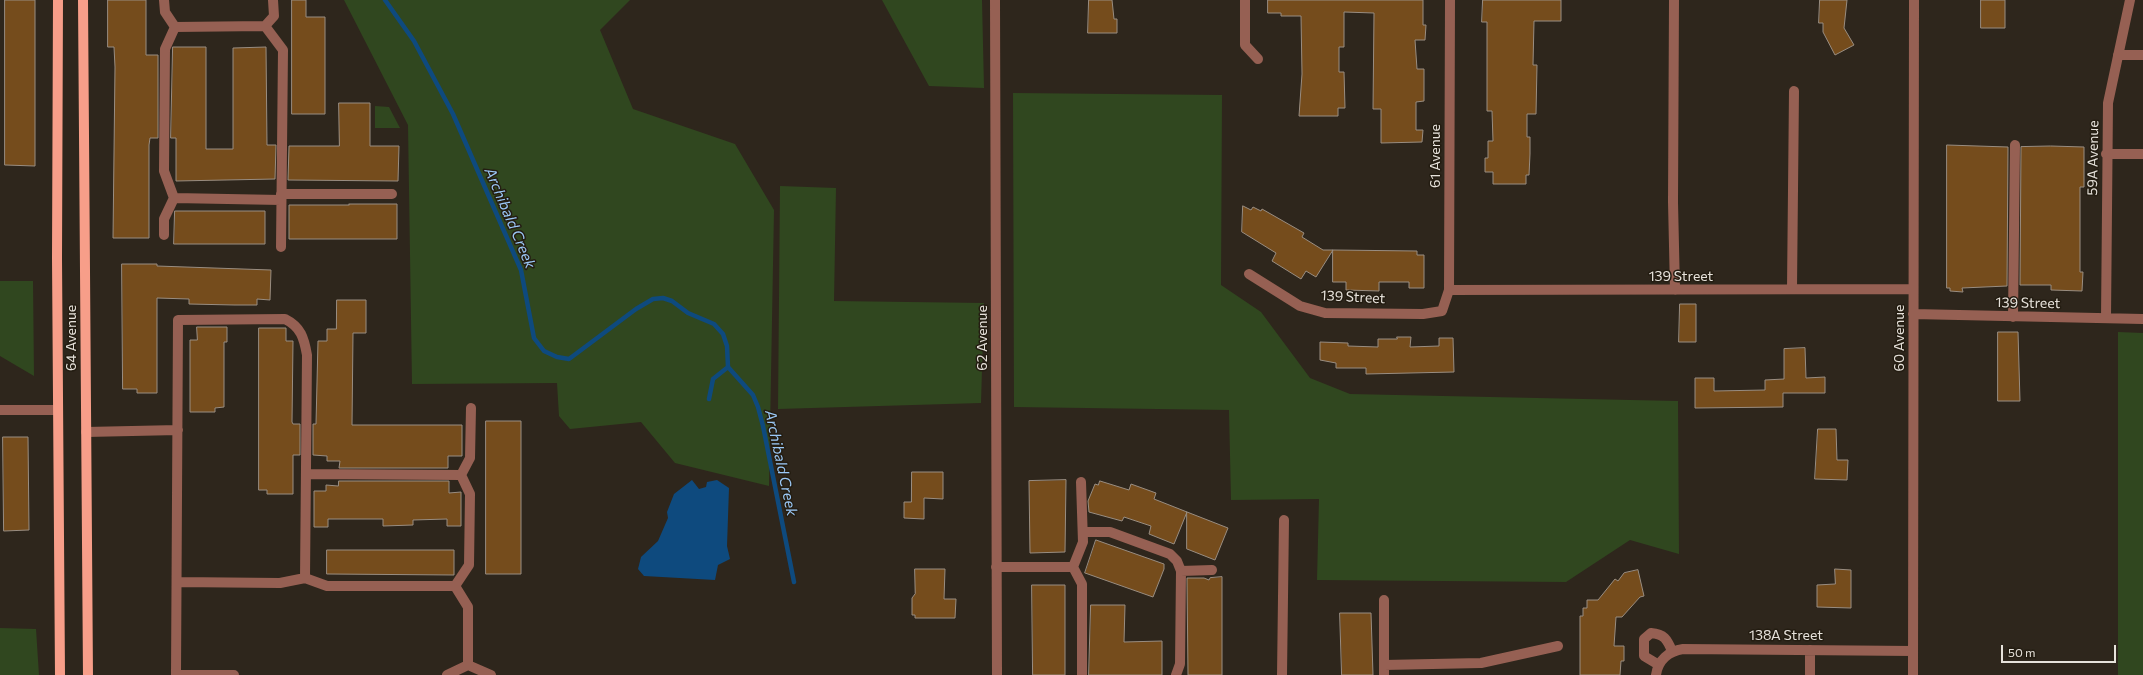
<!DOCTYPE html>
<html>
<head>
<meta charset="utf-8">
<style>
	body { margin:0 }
	#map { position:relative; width:2143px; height:675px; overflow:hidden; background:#2e261c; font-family:Commissioner,sans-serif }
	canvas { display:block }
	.scale { position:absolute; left:2001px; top:645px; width:115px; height:18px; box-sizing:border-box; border:2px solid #e7e2db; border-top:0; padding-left:5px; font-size:12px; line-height:14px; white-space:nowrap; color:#e7e2db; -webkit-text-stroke:3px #241d12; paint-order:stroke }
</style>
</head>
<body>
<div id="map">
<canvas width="2143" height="675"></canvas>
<div class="scale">50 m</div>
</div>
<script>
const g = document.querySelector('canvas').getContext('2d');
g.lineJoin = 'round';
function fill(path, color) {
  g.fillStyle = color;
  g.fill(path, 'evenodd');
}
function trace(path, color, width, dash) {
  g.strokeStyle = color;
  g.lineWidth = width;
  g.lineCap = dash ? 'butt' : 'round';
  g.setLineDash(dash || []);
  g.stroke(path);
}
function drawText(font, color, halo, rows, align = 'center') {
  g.font = font + ' Commissioner,sans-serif';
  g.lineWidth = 3;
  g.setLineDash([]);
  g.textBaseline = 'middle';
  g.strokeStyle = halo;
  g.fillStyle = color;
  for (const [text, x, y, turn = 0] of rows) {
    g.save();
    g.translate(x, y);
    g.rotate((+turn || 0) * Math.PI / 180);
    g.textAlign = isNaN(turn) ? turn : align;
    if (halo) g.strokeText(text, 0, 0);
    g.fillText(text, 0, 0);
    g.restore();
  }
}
const green = new Path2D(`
	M344,0H630L600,30L633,109L735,144L774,210L769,486L675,463L641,422L570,429L559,416L557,383L412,384L408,125Z
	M882,0H982L984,88L929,86Z
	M1013,93L1222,95L1221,285L1261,312L1310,378L1350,394L1678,401L1679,554L1630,540L1566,582L1317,580L1319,499L1231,500L1229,410L1014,407Z
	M375,106L389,107L400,128H375Z
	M780,186L836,188L834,301L984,303L981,403L778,409Z
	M0,281H33L34,376L0,356Z
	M2118,332L2143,333V675H2118Z
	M0,628L36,629L39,675H0Z`);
const water = new Path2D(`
	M692,480L699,489L706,487L707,482L717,480L729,488L727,546L730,559L718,565L715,580L644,576L638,569L641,557L658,541L668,518L667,512L674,494Z`);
const stream = new Path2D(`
	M385,0L414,41L453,114L521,270L534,338L544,351L557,357L569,359L636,309L653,299L663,298L672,301L688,313L714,324L723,334L727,346L728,367L753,395L758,407L763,426L794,582
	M709,399L713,379L728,367`);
const building = new Path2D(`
	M5,0H35V166L5,165Z
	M108,0H146V55H158V138H150L149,145V238H113L115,67L114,47H108Z
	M292,0H306V17H325V114H292Z
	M1089,0H1112L1114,19H1117V33H1088Z
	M1268,0H1423V25H1426L1425,40H1415L1417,69H1424V101L1416,102V130H1423L1422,142L1381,143V109H1373L1374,13L1344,12V47H1339V72H1344L1345,108H1338V116H1299L1302,74L1301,16H1281V13H1268Z
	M1483,0H1561V21H1534L1533,65H1537L1536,114H1527V137H1530V154L1529,175H1526V184H1493V172H1485V158H1488V141H1493L1492,111H1487V22H1482Z
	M1820,0H1847L1844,28L1854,45L1835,55L1823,32V23H1819Z
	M1981,0H2005V28H1981Z
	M173,47H206V149H233V48L266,47L267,145H276L275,179L176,181V138H171Z
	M339,103H370V146H399L398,181L288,180L289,146H339Z
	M1947,145L2008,147L2007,286L1962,288L1963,292L1950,291V288H1947Z
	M2051,146L2084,147V187H2080V272H2083L2082,291L2051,290V285H2020L2021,147Z
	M349,204H397V239H289V205H349Z
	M1243,206L1251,210L1253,207L1261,211L1262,209L1304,233L1302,237L1323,250H1333L1316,277L1306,271L1301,279L1272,261L1276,253L1242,232Z
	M175,211H265V244H174Z
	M1333,250L1417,251V255H1424V288H1409V282H1379V291L1346,290V282H1333Z
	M122,264H157V266L271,270L270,300L257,299V305H234L189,304V299L157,298V393H137V389H123Z
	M337,300H366V333H353L352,425H462V456H448V468H339L340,461H327V456L313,455V424H316L318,341H327V329H336Z
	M1680,304H1696V342H1679Z
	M197,327H227V342H224V407L215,408V412H190V340H197Z
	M259,328H286V341H293L292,422L293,424H300V455H293V494H267V490H259Z
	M1998,332H2018L2020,401H1998Z
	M1397,337H1411L1410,347L1439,346V338H1453L1454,372L1366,374V368H1336V363L1320,360V342L1348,343V346L1378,347V339H1397Z
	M1805,348L1806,378L1825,377V393H1783V407L1695,408V378H1714V391L1765,390V380L1784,379V349Z
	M486,421H521V574H486Z
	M1818,429H1836L1837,460H1848L1847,480L1815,479Z
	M3,437H28L29,530L4,531Z
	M912,472H943V499L924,498V519L904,518V502H911Z
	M1066,480L1065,552L1030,553L1029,481Z
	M339,481H449V493L461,492V526H447V519L413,520V525L383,526V519H328V527H314V491H326V485L338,486Z
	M1100,481L1129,490L1131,484L1156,493L1154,499L1187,512L1174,544L1149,534L1151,526L1124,517L1122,521L1089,512L1088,501L1095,484L1098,485Z
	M1187,512L1228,528L1215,560L1187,549Z
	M1096,540L1164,564V569L1153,597L1085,573Z
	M327,550H454V575L327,574Z
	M915,569H945L944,599H956L955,618H915V615H912V598L915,594Z
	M1835,569L1851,570V608L1817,607V585L1835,584Z
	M1638,570L1644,596L1640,597L1622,617H1616L1614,646H1624V661H1621L1620,675H1580V616H1583V608H1587V600H1598L1615,579L1618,581L1624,573Z
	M1222,577V675H1188L1187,578H1204L1209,580L1210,578Z
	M1032,585H1065V675H1033Z
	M1091,605H1125L1124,642L1162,641V675H1089Z
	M1340,613H1371L1373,675H1342Z`);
const minor = new Path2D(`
	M164,0L165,12L175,27L265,26L274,16L273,0
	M995,0L997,675
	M1245,0V45L1258,59
	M1674,0L1673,202L1675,290
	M265,26L283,50L281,247
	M2118,55H2143
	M2106,154H2143
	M281,194H392
	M174,198L281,200
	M164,235V219L174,198L164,171L165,49L175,27
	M1249,274L1300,306L1325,313L1423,314L1442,311L1449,290L1450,0
	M1792,288L1794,91
	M1449,290L1913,289
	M1913,314L2143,319
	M2013,317L2015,145
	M2106,318L2108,103L2130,0
	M0,410H58
	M86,432L178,430
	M306,474L461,475
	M1083,532H1110L1170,554L1177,561L1181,571L1180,664L1176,675
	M996,567H1073L1082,584V675
	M1073,567L1083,542L1081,482
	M1181,571L1212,570
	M177,582L280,583L305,578L327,586H455
	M1810,650V675
	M468,665V607L455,586L469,565L470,494L461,475L470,458L471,408
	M1384,665L1481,663L1558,646
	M1659,665L1644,656V639L1651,633C1664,634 1667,639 1672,651
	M176,675L178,320L285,319C301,327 304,338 307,355L305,578
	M176,675H234
	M447,675L468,665L491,675
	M1282,675L1284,520
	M1384,675V600
	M1656,675C1658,660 1669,651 1683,649L1913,651
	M1913,675L1914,0`);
const major = new Path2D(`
	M58,0L57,258L60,675
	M83,0L88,675`);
const streetNames = [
	["61 Avenue",1435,156,-90],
	["59A Avenue",2093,158,-89],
	["139 Street",1681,276],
	["139 Street",1353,297,3],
	["139 Street",2028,303,1],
	["64 Avenue",71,338,-90],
	["62 Avenue",982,338,-90],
	["60 Avenue",1899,338,-90],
	["138A Street",1786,635]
];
const waterNames = [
	["Archibald Creek",510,218,67],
	["Archibald Creek",781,463,78]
];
fill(green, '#30471f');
fill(water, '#0e4a7e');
trace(stream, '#0e4a7e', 4.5);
fill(building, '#754c1c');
trace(building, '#998d81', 1);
trace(minor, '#966053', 10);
trace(major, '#f79e89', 10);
drawText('14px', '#e7e2db', '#241d12', streetNames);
drawText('italic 15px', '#9bc8f6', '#241d12', waterNames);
</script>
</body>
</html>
